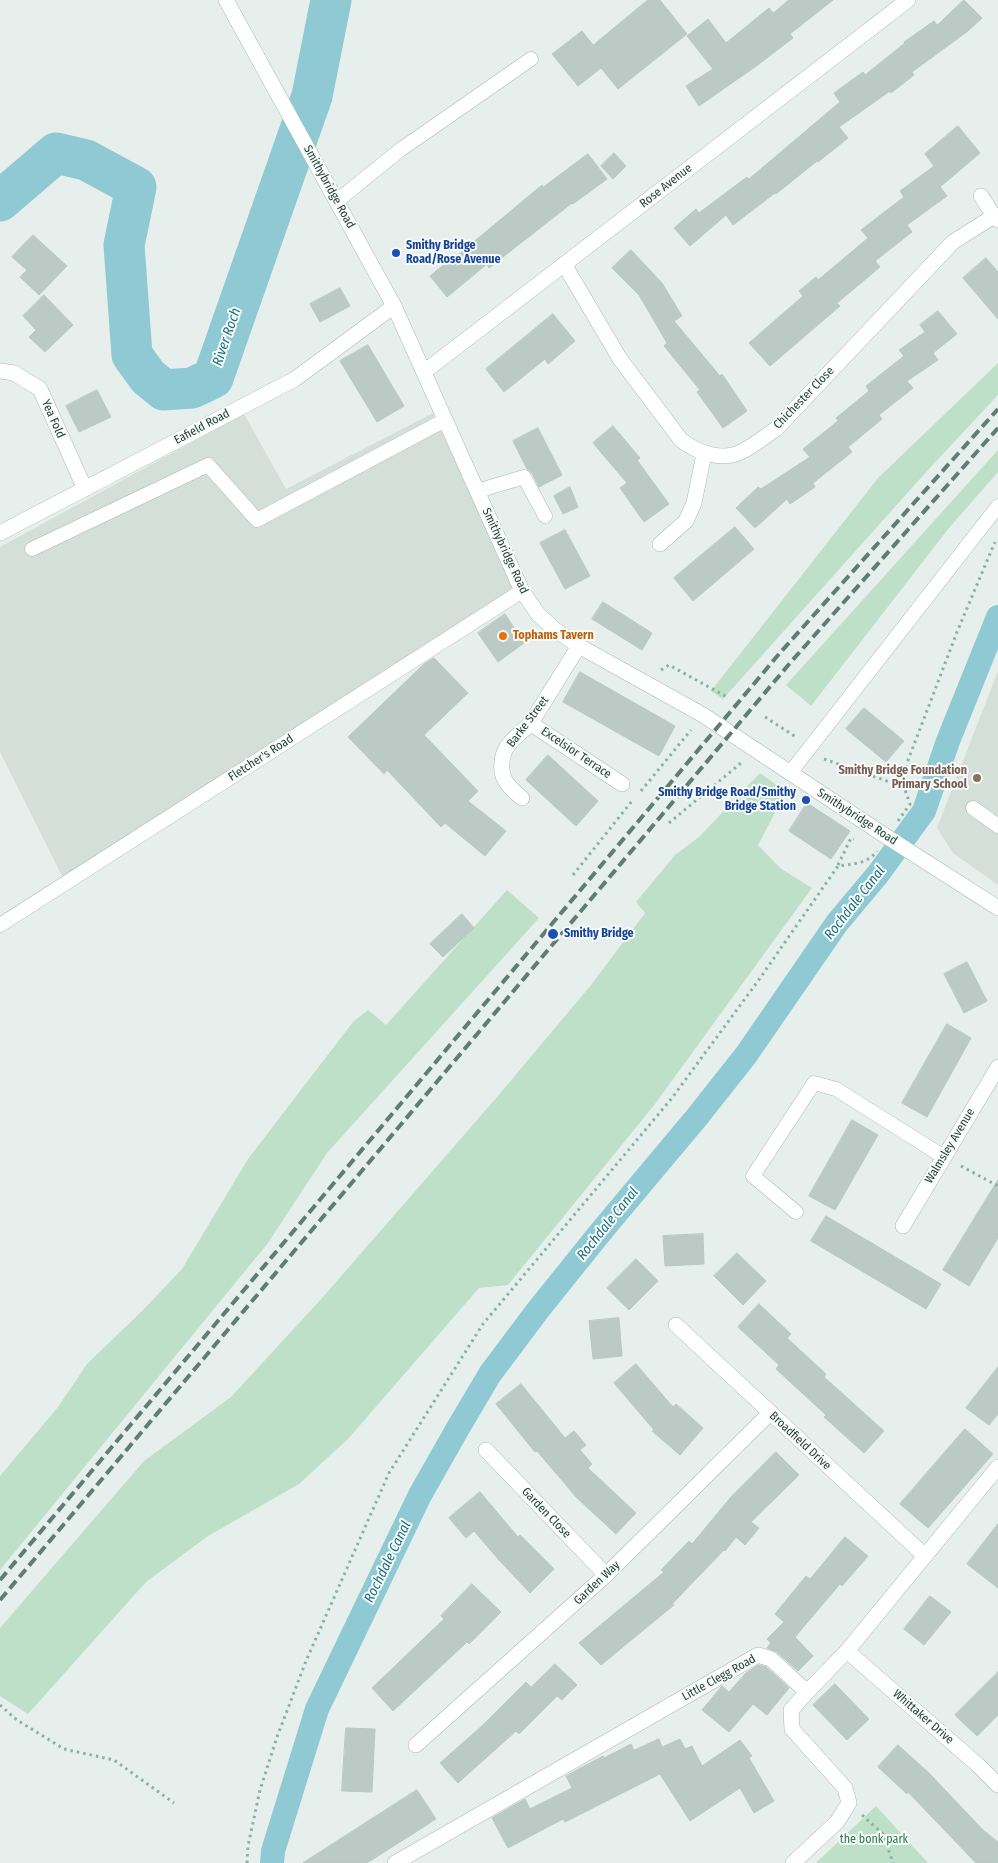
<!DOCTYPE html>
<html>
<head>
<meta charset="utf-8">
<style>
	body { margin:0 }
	canvas { display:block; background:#e6efeb }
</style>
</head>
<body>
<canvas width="998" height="1863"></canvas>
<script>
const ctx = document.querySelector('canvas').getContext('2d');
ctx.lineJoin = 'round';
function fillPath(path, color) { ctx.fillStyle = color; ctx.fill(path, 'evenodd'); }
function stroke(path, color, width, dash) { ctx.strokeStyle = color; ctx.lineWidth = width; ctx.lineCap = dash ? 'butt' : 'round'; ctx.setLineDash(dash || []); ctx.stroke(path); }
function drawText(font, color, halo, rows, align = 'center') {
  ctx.font = font + ' "Fira Sans Condensed",sans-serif'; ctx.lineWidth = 4; ctx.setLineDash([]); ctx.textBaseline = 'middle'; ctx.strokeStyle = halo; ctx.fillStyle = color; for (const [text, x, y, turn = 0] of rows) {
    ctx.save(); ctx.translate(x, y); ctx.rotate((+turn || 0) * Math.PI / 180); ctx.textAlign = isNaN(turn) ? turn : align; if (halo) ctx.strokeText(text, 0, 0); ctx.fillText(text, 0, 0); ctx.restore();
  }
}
fillPath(new Path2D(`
	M 433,413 L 515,589 L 63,878 L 0,752 L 0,547 L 244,414 L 286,489 Z
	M 998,671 L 998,885 L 953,853 L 937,828 Z`), '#d4dfda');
fillPath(new Path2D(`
	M 998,363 L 998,395 L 928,470 L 723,699 L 711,691 L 878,478 Z
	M 998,450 L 998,472 L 949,528 L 811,706 L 786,685 Z
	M 760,773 L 786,792 L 758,845 L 780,868 L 812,888 L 655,1104 L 508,1285 L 479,1288 L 348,1439 L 299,1484 L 208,1536 L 146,1582 L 28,1714 L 0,1696 L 0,1628 L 144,1461 L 231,1397 L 323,1297 L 497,1097 L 591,985 L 645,913 L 636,902 L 675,855 L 699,837 Z
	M 507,890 L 539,918 L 327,1153 L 268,1243 L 0,1570 L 0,1476 L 58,1407 L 87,1364 L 143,1310 L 182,1269 L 248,1159 L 353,1022 L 368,1010 L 386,1025 Z
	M 876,1806 L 928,1863 L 816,1863 Z`), '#bfe0c8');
stroke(new Path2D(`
	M 272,1863 L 273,1851 L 317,1709 L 420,1495 L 458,1428 L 490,1374 L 538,1310 L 599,1234 L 697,1117 L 746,1055 L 837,923 L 878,874 L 924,811 L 948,741 L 998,617`), '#8ec9d4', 24);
stroke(new Path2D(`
	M 0,201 L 56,153 L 86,160 L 136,187 L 124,245 L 132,355 L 148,377 L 164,390 L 192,388 L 213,378 L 312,96 L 331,0`), '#8ec9d4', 41);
const building = new Path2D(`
	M 648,0 L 660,0 L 687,34 L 618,89 L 601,68 L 578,86 L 552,54 L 582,31 L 593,45 Z
	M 789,0 L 833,0 L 790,34 L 793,38 L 755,67 L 699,106 L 686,86 L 713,69 L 687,36 L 708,19 L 726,43 L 769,8 L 773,13 Z
	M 964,0 L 982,18 L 968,31 L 912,72 L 914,75 L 891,93 L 890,91 L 839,127 L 848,138 L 818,162 L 817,161 L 776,194 L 775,193 L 733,225 L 726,215 L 690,246 L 674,228 L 696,209 L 699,213 L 747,177 L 749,179 L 840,102 L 834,93 L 863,72 L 865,75 L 905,43 L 904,42 L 934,21 L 937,25 Z
	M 958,126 L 980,153 L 940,187 L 947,196 L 907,225 L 912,232 L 875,261 L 880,267 L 837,303 L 840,306 L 770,366 L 749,343 L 803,296 L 799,291 L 816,277 L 818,280 L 868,238 L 861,230 L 904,197 L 900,191 L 934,166 L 925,154 Z
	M 614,153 L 626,166 L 613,179 L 601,166 Z
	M 588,154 L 607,179 L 573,204 L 572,203 L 489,268 L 487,264 L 447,297 L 430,276 L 457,254 L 458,255 L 542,185 L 543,187 Z
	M 33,235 L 67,266 L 39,295 L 20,277 L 27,270 L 12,257 Z
	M 631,250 L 662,283 L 682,316 L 674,321 L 720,376 L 722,374 L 747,411 L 723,428 L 697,392 L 700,390 L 664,346 L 667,343 L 639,295 L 612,268 Z
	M 986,258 L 998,272 L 998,319 L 963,278 Z
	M 340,288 L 350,306 L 320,322 L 310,304 Z
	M 44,295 L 73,325 L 45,352 L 29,337 L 36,330 L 23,316 Z
	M 938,311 L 957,334 L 933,353 L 938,360 L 907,381 L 913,388 L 879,415 L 882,419 L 848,447 L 852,452 L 813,483 L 815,487 L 790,504 L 787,499 L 755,528 L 736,508 L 758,487 L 761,489 L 810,457 L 803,449 L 838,421 L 836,418 L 869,391 L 866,386 L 904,356 L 899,350 L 925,332 L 920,325 Z
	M 553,314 L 575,341 L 548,364 L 545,359 L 504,392 L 486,369 Z
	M 368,345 L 404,406 L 377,422 L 340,361 Z
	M 97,390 L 111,417 L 79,432 L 66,406 Z
	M 613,426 L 640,458 L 637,460 L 669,504 L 644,522 L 620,488 L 627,483 L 593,443 Z
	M 538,428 L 562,475 L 539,487 L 532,473 L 527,469 L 513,441 Z
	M 570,487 L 578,507 L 563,514 L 554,496 Z
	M 735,527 L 754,549 L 693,601 L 674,578 Z
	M 565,530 L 590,576 L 565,589 L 540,543 Z
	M 603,602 L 652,633 L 642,650 L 592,619 Z
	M 505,614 L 524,643 L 498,662 L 478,633 Z
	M 434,658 L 468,693 L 424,735 L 478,791 L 468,801 L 506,831 L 485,856 L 445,823 L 441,827 L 387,770 L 384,774 L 348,737 L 424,664 Z
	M 580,672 L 675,726 L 659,756 L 563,702 Z
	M 864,708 L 904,741 L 886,762 L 846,729 Z
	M 548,755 L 598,801 L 576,826 L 526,780 Z
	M 807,803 L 850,831 L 831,859 L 789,831 Z
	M 462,914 L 474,928 L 443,957 L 430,944 Z
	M 967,962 L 987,1001 L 964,1013 L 944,974 Z
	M 947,1024 L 971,1038 L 927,1117 L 902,1103 Z
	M 852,1120 L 878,1135 L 835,1210 L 809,1196 Z
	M 998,1180 L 998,1238 L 969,1286 L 943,1270 Z
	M 826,1216 L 941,1284 L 926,1309 L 811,1241 Z
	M 703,1234 L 704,1264 L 665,1266 L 663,1236 Z
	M 737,1253 L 766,1281 L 743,1305 L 714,1276 Z
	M 636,1259 L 658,1281 L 629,1310 L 607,1288 Z
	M 759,1304 L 791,1334 L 787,1338 L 826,1374 L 824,1377 L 884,1431 L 864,1453 L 824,1417 L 826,1415 L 776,1369 L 779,1365 L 738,1327 Z
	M 619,1318 L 622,1356 L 593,1359 L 589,1321 Z
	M 636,1364 L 673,1407 L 676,1404 L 703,1428 L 680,1455 L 652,1431 L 654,1430 L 614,1383 Z
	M 998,1367 L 998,1414 L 989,1425 L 966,1408 Z
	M 521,1384 L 565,1438 L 574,1431 L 586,1445 L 580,1450 L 592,1464 L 588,1468 L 636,1513 L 616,1534 L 577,1498 L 537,1451 L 535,1452 L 496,1404 Z
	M 965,1429 L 993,1454 L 928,1528 L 900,1504 Z
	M 776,1452 L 799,1475 L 751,1522 L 759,1528 L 745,1545 L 736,1537 L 725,1551 L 724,1550 L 672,1604 L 674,1605 L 601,1665 L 579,1643 L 664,1572 L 661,1570 L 689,1541 L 692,1544 L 731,1497 Z
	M 480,1492 L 518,1537 L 520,1535 L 554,1569 L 530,1593 L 499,1560 L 474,1531 L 466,1538 L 449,1518 Z
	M 998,1524 L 998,1588 L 967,1564 Z
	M 845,1537 L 868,1556 L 842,1586 L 840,1584 L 795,1637 L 813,1656 L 798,1671 L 777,1652 L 767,1648 L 771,1643 L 767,1639 L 784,1622 L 775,1614 L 806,1576 L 810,1579 Z
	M 472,1584 L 501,1612 L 469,1644 L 467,1642 L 393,1711 L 372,1688 L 444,1619 L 441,1616 Z
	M 930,1596 L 951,1612 L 924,1645 L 904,1629 Z
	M 555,1664 L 577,1685 L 562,1700 L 557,1696 L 519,1734 L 516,1731 L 458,1783 L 440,1763 L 483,1725 L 526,1682 L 531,1687 Z
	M 759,1665 L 766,1667 L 789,1688 L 767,1715 L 753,1704 L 729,1732 L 702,1710 L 722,1686 L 729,1692 L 746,1673 Z
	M 998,1672 L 998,1715 L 977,1736 L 955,1715 Z
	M 835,1684 L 869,1719 L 847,1740 L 813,1705 Z
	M 346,1728 L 375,1729 L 372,1792 L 342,1791 Z
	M 659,1739 L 662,1747 L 680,1739 L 685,1749 L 692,1746 L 702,1766 L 740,1740 L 752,1756 L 749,1758 L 774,1801 L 754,1813 L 740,1788 L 690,1821 L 660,1774 L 565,1822 L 563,1819 L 508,1848 L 492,1818 L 525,1799 L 530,1809 L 572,1788 L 566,1776 L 603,1756 L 604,1758 L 631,1744 L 634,1750 Z
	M 898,1745 L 929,1773 L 983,1830 L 998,1842 L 998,1863 L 976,1863 L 908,1792 L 907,1794 L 878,1767 Z
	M 417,1790 L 436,1819 L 367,1863 L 303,1863 Z`);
fillPath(building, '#bbcac4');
stroke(building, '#b8c9c2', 1);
const lane = new Path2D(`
	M 337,201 L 400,150 L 531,59
	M 477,491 L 524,477 L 545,516
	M 32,549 L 208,465 L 257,520 L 445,420
	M 790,773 L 998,506
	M 973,808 L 998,826
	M 0,925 L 522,591
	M 796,1212 L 753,1176 L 814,1083 L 836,1089 L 944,1157`);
const street = new Path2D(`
	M 981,196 L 994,216
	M 564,264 L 620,359 L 681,440 C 698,453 723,462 743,451 C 755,445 765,436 776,429 L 953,242 L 994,216 L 998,220
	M 0,371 L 14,373 L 40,389 L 85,489
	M 424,372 L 908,0
	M 0,533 L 295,379 L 394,306
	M 660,544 L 686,521 L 694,503 L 704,454
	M 530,723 L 622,784
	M 522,798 C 507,786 498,777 503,756 C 507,740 523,733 532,721 C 548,696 563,671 579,646
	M 903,1226 L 998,1067
	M 676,1325 L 925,1556
	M 486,1450 L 606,1575
	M 847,1651 L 978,1765 L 998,1785
	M 416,1745 L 606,1575 L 770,1413
	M 395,1863 L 758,1655 L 771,1659 L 807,1692 L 847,1651 L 998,1467
	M 793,1863 L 837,1822 L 849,1803 L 845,1788 L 792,1729 L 791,1710 L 807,1692`);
const secondary = new Path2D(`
	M 226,0 L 394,306 L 522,591 L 538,614 L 554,629 L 579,646 L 703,715 L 884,835
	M 934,867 L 998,908`);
stroke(lane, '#a8b8b2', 15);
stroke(street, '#a8b8b2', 16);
stroke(secondary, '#a4bbb3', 16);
stroke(new Path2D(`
	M 661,670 L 669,665 L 729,698
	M 765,717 L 796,737
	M 824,759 L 904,787
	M 641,791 L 691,730
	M 898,821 L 910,804 L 904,787 L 907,763 L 957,632 L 995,542
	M 669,823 L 741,763
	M 838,865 L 851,838 L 854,839
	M 573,875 L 632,801
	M 961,1166 L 998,1186
	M 0,1705 L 17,1720 L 64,1749 L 114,1760 L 174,1803
	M 862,1815 L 883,1834 L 893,1863
	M 247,1863 L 248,1846 L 260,1790 L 277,1737 L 306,1661 L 389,1473 L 483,1324 L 672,1098 L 758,981 L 838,866 C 851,864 868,864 877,851`), '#86b3a5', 3, [2.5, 4]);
stroke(lane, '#fff', 14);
stroke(street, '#fff', 15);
stroke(secondary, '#fff', 15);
stroke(new Path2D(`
	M 0,1580 L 779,654 L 998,409
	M 0,1600 L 790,663 L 998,428`), '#5f7d75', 4, [10, 5]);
const secondaryBridge = new Path2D(`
	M 884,835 L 934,867`);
stroke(secondaryBridge, '#a4bbb3', 16, []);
stroke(secondaryBridge, '#fff', 15);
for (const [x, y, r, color] of [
	[396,253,5,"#1a4fb4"],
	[503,636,5,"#e8710a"],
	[977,778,5,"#8d6e63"],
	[806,800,5,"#1a4fb4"],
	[553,934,6,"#1a4fb4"]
]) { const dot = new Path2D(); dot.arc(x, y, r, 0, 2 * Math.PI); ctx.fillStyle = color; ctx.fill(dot); stroke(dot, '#f7fbf9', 2); }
drawText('12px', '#24423a', '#f7fbf9', [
	["Rose Avenue",666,186,-38],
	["Smithybridge Road",329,187,61],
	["Chichester Close",804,398,-46],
	["Yea Fold",53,419,66],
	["Eafield Road",202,427,-28],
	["Smithybridge Road",505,551,65],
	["Barke Street",528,722,-53],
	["Excelsior Terrace",576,753,34],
	["Fletcher's Road",261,758,-33],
	["Smithybridge Road",857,817,33],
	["Walmsley Avenue",950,1146,-59],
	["Broadfield Drive",800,1441,43],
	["Garden Close",546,1513,46],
	["Garden Way",597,1583,-43],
	["Little Clegg Road",719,1678,-29],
	["Whittaker Drive",923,1717,41]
]);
drawText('bold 12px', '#164399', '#f7fbf9', [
	["Smithy Bridge",406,246],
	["Road/Rose Avenue",406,260],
	["Smithy Bridge Road/Smithy",796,793,"right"],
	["Bridge Station",796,807,"right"],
	["Smithy Bridge",564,934]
], 'left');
drawText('bold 12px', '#c56008', '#f7fbf9', [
	["Tophams Tavern",513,636]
], 'left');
drawText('bold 12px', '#785e54', '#f7fbf9', [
	["Smithy Bridge Foundation",967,771],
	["Primary School",967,785]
], 'right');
drawText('12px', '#2d7a4b', '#f7fbf9', [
	["the bonk park",874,1840]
]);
drawText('italic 14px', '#1c6f80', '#f7fbf9', [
	["River Roch",227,337,-71],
	["Rochdale Canal",855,903,-52],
	["Rochdale Canal",608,1224,-51],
	["Rochdale Canal",388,1562,-64]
]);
</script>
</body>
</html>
